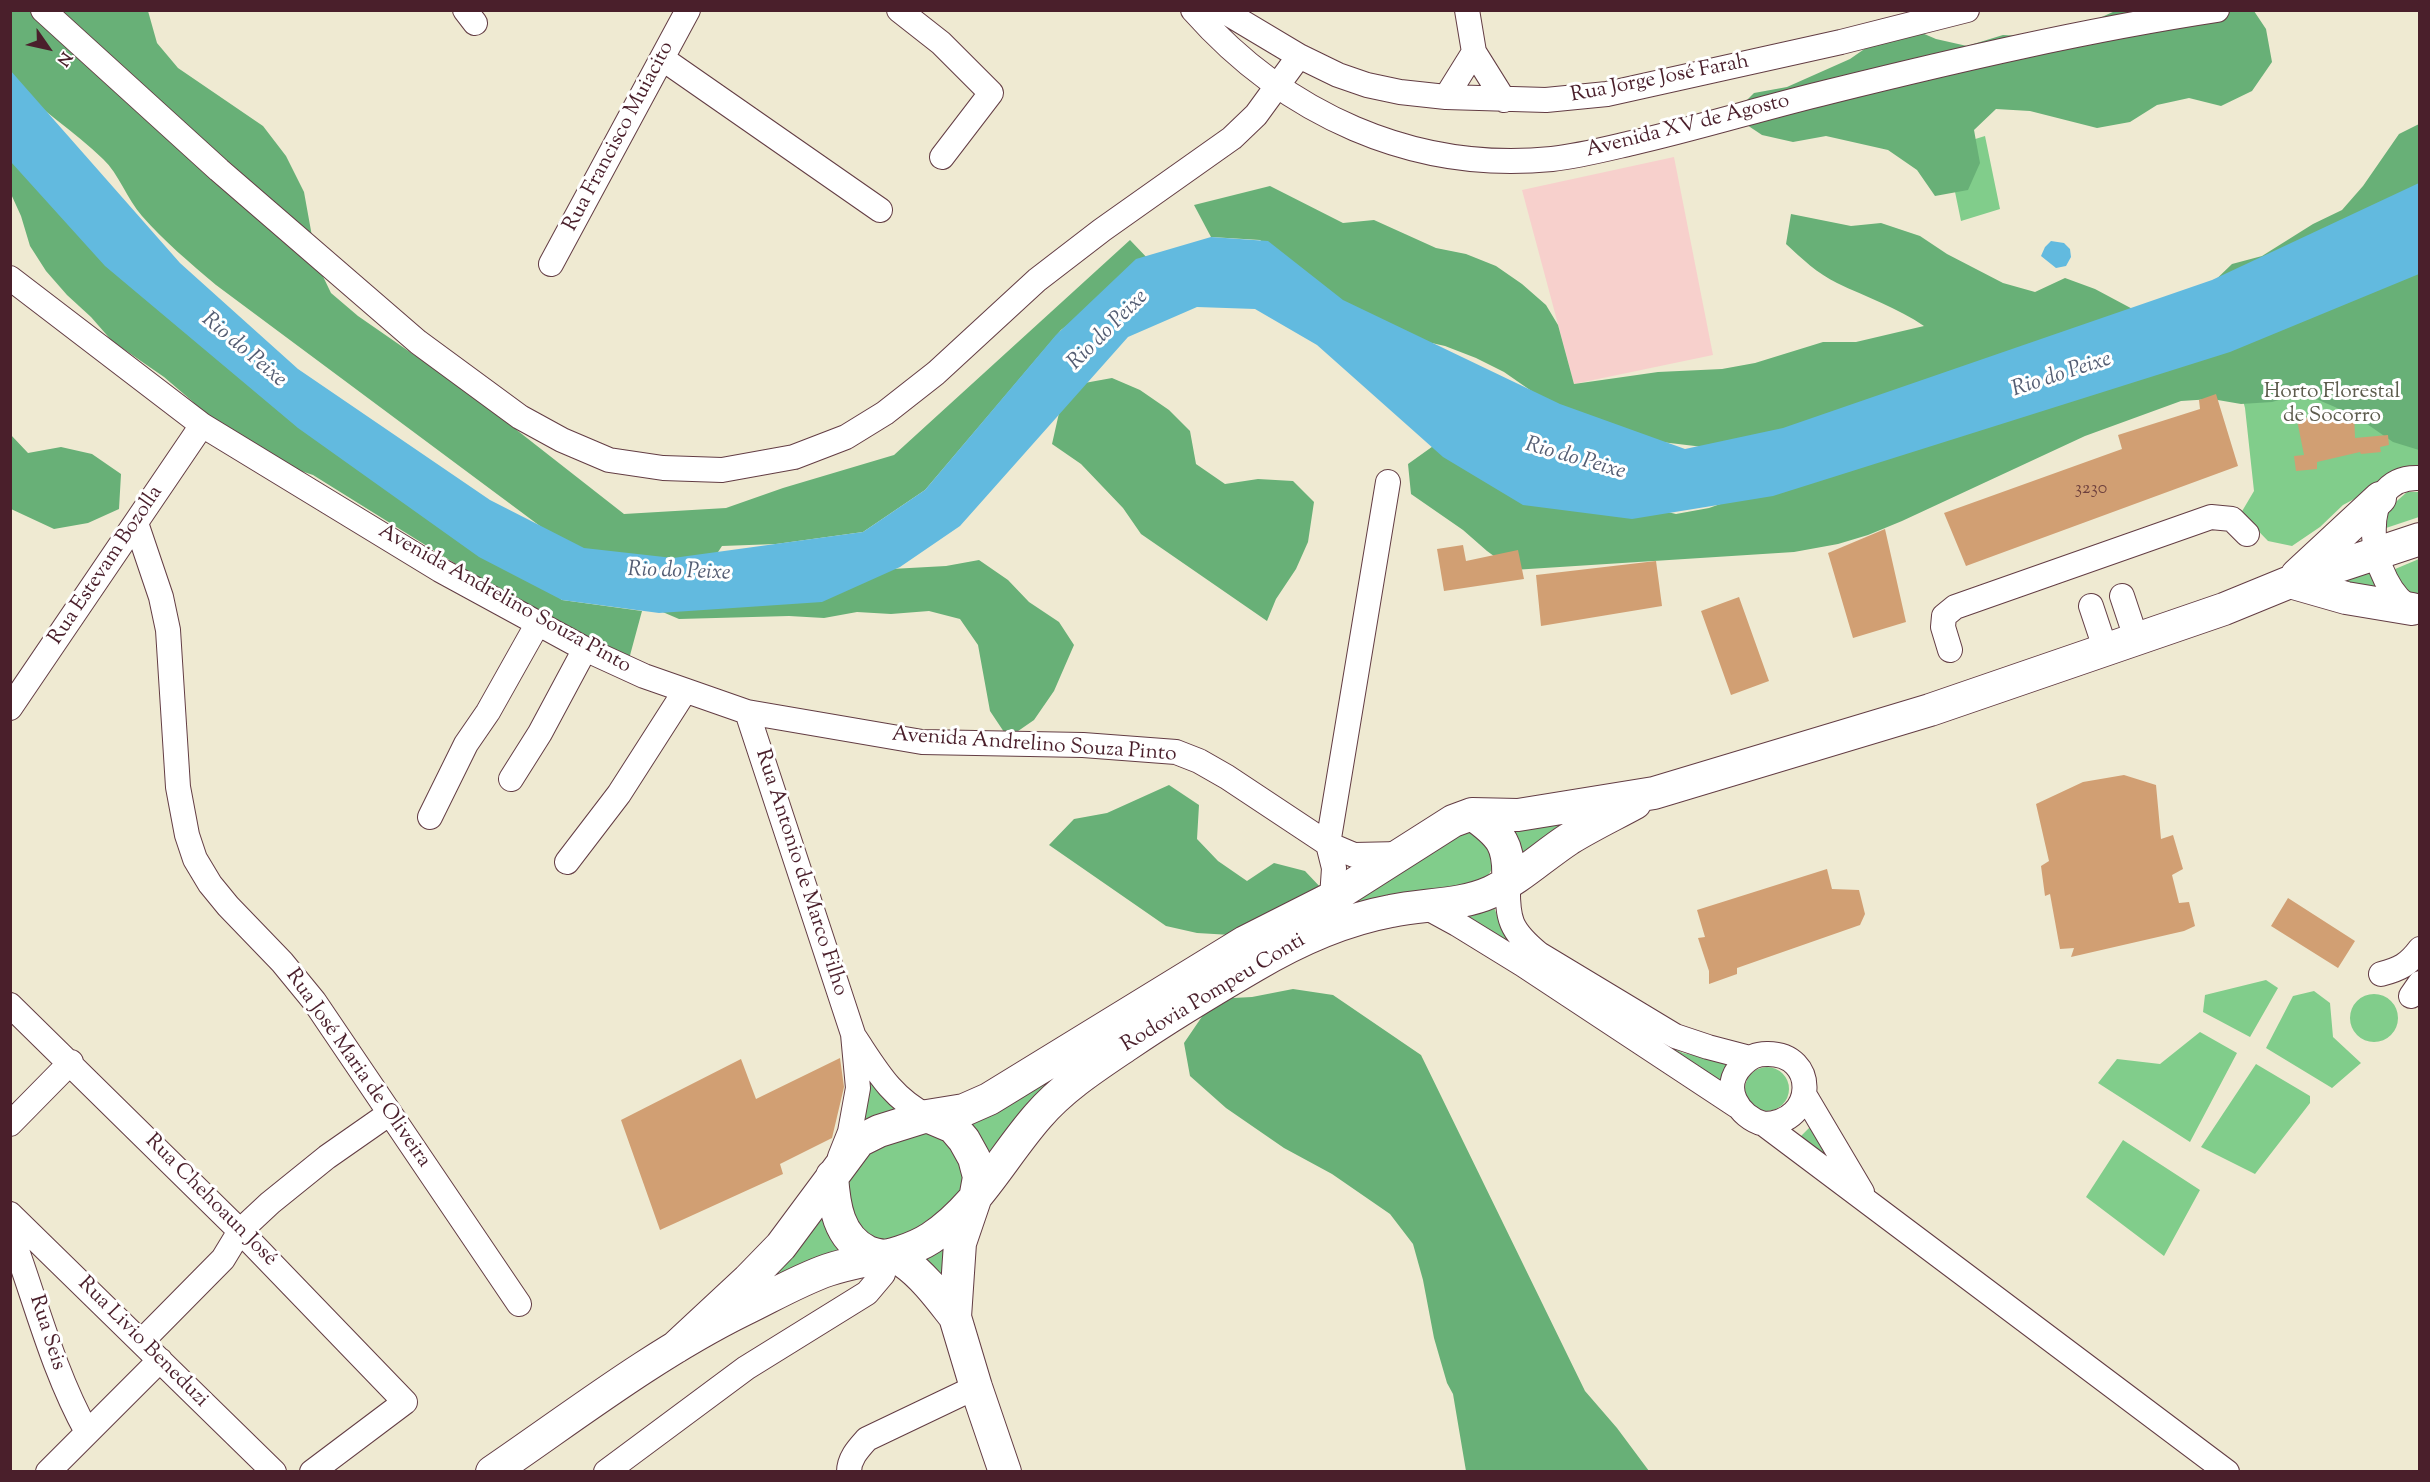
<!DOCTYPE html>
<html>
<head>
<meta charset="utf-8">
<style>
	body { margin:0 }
	#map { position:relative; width:2430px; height:1482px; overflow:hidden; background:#efead2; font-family:"Sorts Mill Goudy",serif }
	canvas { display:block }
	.frame { position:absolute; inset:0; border:12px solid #4a1f2b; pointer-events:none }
	.north { position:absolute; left:18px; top:18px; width:60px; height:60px; -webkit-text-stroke:4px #fff; paint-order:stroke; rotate:124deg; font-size:16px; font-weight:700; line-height:24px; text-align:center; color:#4a1f2b }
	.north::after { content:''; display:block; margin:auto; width:21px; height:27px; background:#4a1f2b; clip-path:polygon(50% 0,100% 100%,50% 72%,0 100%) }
</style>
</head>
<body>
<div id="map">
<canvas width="2430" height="1482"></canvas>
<div class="frame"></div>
<div class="north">N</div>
</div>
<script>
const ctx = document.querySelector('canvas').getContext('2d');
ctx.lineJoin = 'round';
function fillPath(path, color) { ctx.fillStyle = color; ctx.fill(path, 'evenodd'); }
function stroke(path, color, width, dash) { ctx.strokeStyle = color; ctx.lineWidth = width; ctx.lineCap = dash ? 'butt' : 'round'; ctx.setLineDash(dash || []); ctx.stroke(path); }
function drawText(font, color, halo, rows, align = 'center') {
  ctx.font = font + ' "Sorts Mill Goudy",serif'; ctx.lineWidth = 6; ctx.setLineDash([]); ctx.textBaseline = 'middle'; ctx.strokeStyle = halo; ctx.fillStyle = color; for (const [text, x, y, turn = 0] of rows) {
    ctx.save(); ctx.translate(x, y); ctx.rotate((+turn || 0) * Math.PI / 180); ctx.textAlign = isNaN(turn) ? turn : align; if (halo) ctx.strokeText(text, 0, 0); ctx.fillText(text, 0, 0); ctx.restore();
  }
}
fillPath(new Path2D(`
	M 1674,157 L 1713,355 L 1574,384 L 1522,190 Z`), '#f7d0cc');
fillPath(new Path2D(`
	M 1985,136 L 2000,209 L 1961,221 L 1946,148 Z
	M 2419,274 L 2419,473 L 2380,485 L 2343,505 L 2320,527 L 2292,546 L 2268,541 L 2241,513 L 2254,491 L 2245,408 L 2230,352 Z
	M 2407,492 L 2419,492 L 2419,517 L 2386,528 L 2389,508 Z
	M 2419,559 L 2419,602 L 2388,572 Z
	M 2372,571 L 2376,588 L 2338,582 Z
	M 1582,819 L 1521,858 L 1507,821 Z
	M 1465,830 C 1489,836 1489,844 1494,866 L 1487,877 L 1475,883 L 1330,913 L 1386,883 Z
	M 1493,905 L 1505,935 L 1514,947 L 1463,916 Z
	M 2266,980 L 2278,988 L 2250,1037 L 2203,1012 L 2205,995 Z
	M 2314,991 L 2330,1003 L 2333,1037 L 2361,1063 L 2332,1088 L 2266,1048 L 2293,996 Z
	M2350 1018a24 24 0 1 1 48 0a24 24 0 1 1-48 0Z
	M 2200,1032 L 2237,1053 L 2190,1142 L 2098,1083 L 2117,1059 L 2160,1064 Z
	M 1653,1038 L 1683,1053 L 1737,1064 L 1727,1088 Z
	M 1078,1060 L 987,1167 L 964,1122 Z
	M 2256,1064 L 2310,1096 L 2310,1103 L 2255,1174 L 2201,1147 Z
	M1745 1089a22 22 0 1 1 44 0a22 22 0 1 1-44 0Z
	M 863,1071 L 901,1108 L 855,1128 Z
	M 1813,1124 L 1833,1161 L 1800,1137 Z
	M 935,1132 L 947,1139 L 966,1171 L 960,1191 L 951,1203 L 911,1232 L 892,1239 L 879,1241 L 870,1237 L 850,1215 L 843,1181 L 850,1166 L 893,1135 Z
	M 2123,1140 L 2200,1190 L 2164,1256 L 2086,1197 Z
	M 824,1206 L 851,1250 L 771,1285 L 772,1266 Z
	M 954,1241 L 948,1297 L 924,1257 Z`), '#81cd8b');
fillPath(new Path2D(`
	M 11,11 L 148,11 L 157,43 L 178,68 L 263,126 L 286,156 L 304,192 L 317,264 L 331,293 L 358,316 L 472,395 L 624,514 L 726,508 L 783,488 L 894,455 L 1130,240 L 1151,262 L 1061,330 L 925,490 L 863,532 L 776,544 L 722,546 L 710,564 L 587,561 L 216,285 C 190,263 164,241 142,216 C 127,199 119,174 103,159 C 74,131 40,109 11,82 Z
	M 2115,11 L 2254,11 L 2266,29 L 2272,62 L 2252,91 L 2221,106 L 2189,98 L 2157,105 L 2130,122 L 2097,128 L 2030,111 L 1996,109 L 1974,130 L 1980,163 L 1968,190 L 1935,196 L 1917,170 L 1888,150 L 1826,136 L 1793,142 L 1762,135 L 1732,115 L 1754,93 L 1787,87 L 1850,59 L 1876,41 L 1908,27 L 1936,39 L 1967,46 L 2003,35 L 2038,37 L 2071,31 Z
	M 2419,124 L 2419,450 L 2393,442 L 2367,424 L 2335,407 L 2302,393 L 2272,402 L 2241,404 L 2212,399 L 2181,401 L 2085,436 L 1902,521 L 1868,535 L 1838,544 L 1794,552 L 1513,570 L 1487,551 L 1463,530 L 1411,494 L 1408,464 L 1436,444 L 1561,487 L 1676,514 L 1709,508 L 1746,495 L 1720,449 L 1653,441 L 1556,408 L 1504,372 L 1476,358 L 1445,346 L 1383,332 L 1260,240 L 1211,237 L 1194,205 L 1270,186 L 1343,223 L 1374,220 L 1436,248 L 1466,254 L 1496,266 L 1522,284 L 1546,305 L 1558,325 L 1574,384 L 1658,372 L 1722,369 L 1755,363 L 1823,342 L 1856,342 L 1924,326 C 1898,308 1866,297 1837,283 C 1818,274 1801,258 1786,244 L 1791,214 L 1851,226 L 1881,223 L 1920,236 L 1947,254 L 2003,283 L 2035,292 L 2065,278 L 2095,289 L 2155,321 L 2206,289 L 2232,264 L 2262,256 L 2313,224 L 2342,210 L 2363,186 L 2399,134 Z
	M 11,148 L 562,600 L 642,611 L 629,659 L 589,647 L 313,475 L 286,466 L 213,425 L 192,401 L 164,377 L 112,341 L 91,317 L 67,295 L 46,271 L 30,246 L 21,216 L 11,194 Z
	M 1112,378 L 1140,390 L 1169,410 L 1190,431 L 1196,464 L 1225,484 L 1258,479 L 1293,481 L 1314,502 L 1308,542 L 1296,569 L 1276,599 L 1267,621 L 1141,534 L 1123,508 L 1081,464 L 1052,444 L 1059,413 L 1079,384 Z
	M 11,435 L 28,453 L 61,447 L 92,454 L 121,474 L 119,509 L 88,523 L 54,529 L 11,509 Z
	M 979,560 L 1008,580 L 1029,602 L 1059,622 L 1074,645 L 1054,691 L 1034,720 L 1008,738 L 990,711 L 978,645 L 960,619 L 929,611 L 891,614 L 857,612 L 824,618 L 789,616 L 679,619 L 651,607 L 782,575 L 946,566 Z
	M 1169,785 L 1199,805 L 1197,839 L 1218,861 L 1247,881 L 1274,863 L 1305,871 L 1323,890 L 1231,935 L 1197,933 L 1166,926 L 1049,845 L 1074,819 L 1107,813 Z
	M 1293,989 L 1333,995 L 1421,1055 L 1585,1391 L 1617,1428 L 1649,1471 L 1466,1471 L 1453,1394 L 1447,1383 L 1434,1338 L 1423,1280 L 1413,1244 L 1390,1214 L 1332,1174 L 1284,1148 L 1226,1108 L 1190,1076 L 1184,1043 L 1214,999 L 1252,997 Z`), '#68b077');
fillPath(new Path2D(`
	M 10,70 L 180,263 L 298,369 L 490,500 L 584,548 L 673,558 L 863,532 L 925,490 L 1056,335 L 1136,259 L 1211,237 L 1268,241 L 1343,300 L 1560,404 L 1685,449 L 1783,428 L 2212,280 L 2419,183 L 2419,274 L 2230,352 L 1773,496 L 1632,519 L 1523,505 L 1443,457 L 1317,345 L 1255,309 L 1197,307 L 1128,337 L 960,526 L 900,567 L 822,602 L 659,613 L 562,600 L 479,557 L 298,428 L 105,266 L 11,162 Z
	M 2051,241 L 2064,243 L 2070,249 L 2071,257 L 2066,266 L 2056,268 L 2041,256 L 2045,247 Z`), '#62badf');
fillPath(new Path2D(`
	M 2216,394 L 2238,466 L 1966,566 L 1944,513 L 2122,449 L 2118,435 L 2200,409 L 2199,400 Z
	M 2335,411 L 2354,411 L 2355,438 L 2388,435 L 2389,445 L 2380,447 L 2381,452 L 2361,454 L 2360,452 L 2317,462 L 2317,469 L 2296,471 L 2294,456 L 2304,455 L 2297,420 Z
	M 1885,529 L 1906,622 L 1853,638 L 1828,553 Z
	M 1463,545 L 1466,561 L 1518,550 L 1524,579 L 1444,591 L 1437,549 Z
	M 1656,561 L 1662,606 L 1541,626 L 1536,575 Z
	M 1739,597 L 1769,681 L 1731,695 L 1701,611 Z
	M 2124,775 L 2156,785 L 2161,839 L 2173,835 L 2183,869 L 2172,875 L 2179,903 L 2189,902 L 2195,926 L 2184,931 L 2071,957 L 2074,948 L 2060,949 L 2050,894 L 2045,896 L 2041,866 L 2049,861 L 2036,804 L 2083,782 Z
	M 1827,869 L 1832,889 L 1859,890 L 1865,914 L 1860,925 L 1737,968 L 1737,974 L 1709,984 L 1709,971 L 1698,938 L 1705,937 L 1697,910 Z
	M 2288,898 L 2355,941 L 2338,968 L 2271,926 Z
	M 840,1058 L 844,1087 L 832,1138 L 780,1164 L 783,1174 L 660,1230 L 621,1120 L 741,1059 L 756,1099 Z`), '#d19f73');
const minor = new Path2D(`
	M 43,10 L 219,170 L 418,342 L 520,417 L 562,440 L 609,460 L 663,468 L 722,470 L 794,457 L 846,437 L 885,413 L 936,373 L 1037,280 L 1102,230 L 1232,138 L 1256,115 L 1299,56
	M 465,10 L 475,23
	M 899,10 L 941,43 L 991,93 L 942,157
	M 1193,10 C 1285,114 1413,173 1552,159 C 1579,156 1606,149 1632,143 C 1698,128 1762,108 1828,92 C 1957,60 2086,30 2217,10
	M 1222,10 L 1299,56 L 1338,75 L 1367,85 L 1400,92 L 1446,97 L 1546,100 L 1607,94 L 1841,42 L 1967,10
	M 1467,10 L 1474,52 L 1504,100
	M 663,59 L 880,210
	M 1446,97 L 1474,52
	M 551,264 L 688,10
	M 10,278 L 202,425 L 440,570 L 585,649 L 644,676 L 747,712 L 922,742 L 1083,745 L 1176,752 L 1199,761 L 1227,777 L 1328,844 L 1354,855 L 1400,854
	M 136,523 L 161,597 L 168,630 L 178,787 L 187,835 L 195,859 L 210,884 L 228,906 L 282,962 L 314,1001 L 519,1304
	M 2122,596 L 2136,638
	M 2091,606 L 2105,648
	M 2414,610 C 2368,588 2351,474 2420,478
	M 1950,650 L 1943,627 L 1944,616 L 1955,607 L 2211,517 L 2232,519 L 2247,534
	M 10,708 L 202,425
	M 747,712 L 853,1034 L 858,1088 L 850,1132 L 840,1157
	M 511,779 L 540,733 L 585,649
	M 430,817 L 466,744 L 488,712 L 538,623
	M 567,862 L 619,794 L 685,691
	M 1508,882 C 1507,920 1510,930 1539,954 L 1675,1036 L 1708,1047 L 1750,1058
	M 1332,898 L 1334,868 L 1328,844 L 1388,482
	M 1424,906 L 1457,924 L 1522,964 L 1737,1106
	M 2381,974 C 2400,969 2408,965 2420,949
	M 2411,996 L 2420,983
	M 10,1005 L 240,1231 L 405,1402 L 312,1472
	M 855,1038 C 877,1071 891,1097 927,1116
	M 1804,1094 L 1862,1192
	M 10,1124 L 71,1062
	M 1764,1124 C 1817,1123 1818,1053 1767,1054 C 1756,1054 1750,1057 1742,1065 C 1720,1087 1738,1117 1764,1124 L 2227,1472
	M 10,1214 L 274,1472
	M 10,1231 C 35,1298 52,1369 87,1432
	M 142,1341 L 223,1259 L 240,1231 L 270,1203 L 327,1157 L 390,1113
	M 48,1472 L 160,1360
	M 606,1472 L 746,1368 L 867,1293 L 883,1274 L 887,1256
	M 849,1472 C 849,1458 859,1448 867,1439 L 976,1387`);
const major = new Path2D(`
	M 2297,575 L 2380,498
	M 2290,582 L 2346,598 L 2412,609
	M 1472,814 C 1502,835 1510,845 1508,882
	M 927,1116 L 953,1127 L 964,1140 L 974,1158 L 979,1177 L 975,1199 L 960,1243 L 955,1317 L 976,1387 L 1005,1472
	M 832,1176 C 834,1205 838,1238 868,1252 C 879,1257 893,1255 904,1262 C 924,1276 940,1298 955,1317
	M 676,1347 L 748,1280 L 781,1246 L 859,1141 L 879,1131 L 927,1116 L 964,1110 L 989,1099 L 1245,942 L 1332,898 L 1453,821 L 1472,814 L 1518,815 L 1654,793 L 1930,710 L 2224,609 L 2290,582 L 2420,539
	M 492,1472 C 574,1416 654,1354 743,1310 C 770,1297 799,1280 828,1270 C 863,1258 900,1258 931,1238 C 978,1207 1002,1157 1038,1116 C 1063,1087 1096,1066 1127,1045 C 1168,1017 1211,991 1254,966 C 1296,941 1343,920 1391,911 C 1424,904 1460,906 1491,892 C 1519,879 1543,856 1569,839 C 1590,826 1613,815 1635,803`);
stroke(minor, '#633d44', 26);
stroke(major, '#633d44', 34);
stroke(minor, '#fff', 24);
stroke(major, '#fff', 32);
drawText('18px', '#6c3f3d', null, [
	["3230",2091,490]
]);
drawText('21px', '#4a1f2b', '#fff', [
	["Rua Jorge José Farah",1660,80,-11],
	["Avenida XV de Agosto",1688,127,-14],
	["Rua Francisco Muiacito",620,137,-62],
	["Rua Estevam Bozolla",107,566,-56],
	["Avenida Andrelino Souza Pinto",504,600,29],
	["Avenida Andrelino Souza Pinto",1034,746,4],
	["Rua Antonio de Marco Filho",800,873,72],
	["Rodovia Pompeu Conti",1214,994,-31],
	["Rua José Maria de Oliveira",357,1069,55],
	["Rua Chehoaun José",210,1201,45],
	["Rua Seis",46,1333,72],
	["Rua Livio Beneduzi",142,1343,45]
]);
drawText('21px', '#5d5c4d', '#fff', [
	["Horto Florestal",2332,393],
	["de Socorro",2332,417]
]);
drawText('italic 22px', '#545d73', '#fff', [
	["Rio do Peixe",1109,331,-45],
	["Rio do Peixe",243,351,40],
	["Rio do Peixe",2062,376,-18],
	["Rio do Peixe",1575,460,16],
	["Rio do Peixe",679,573,2]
]);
</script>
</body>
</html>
